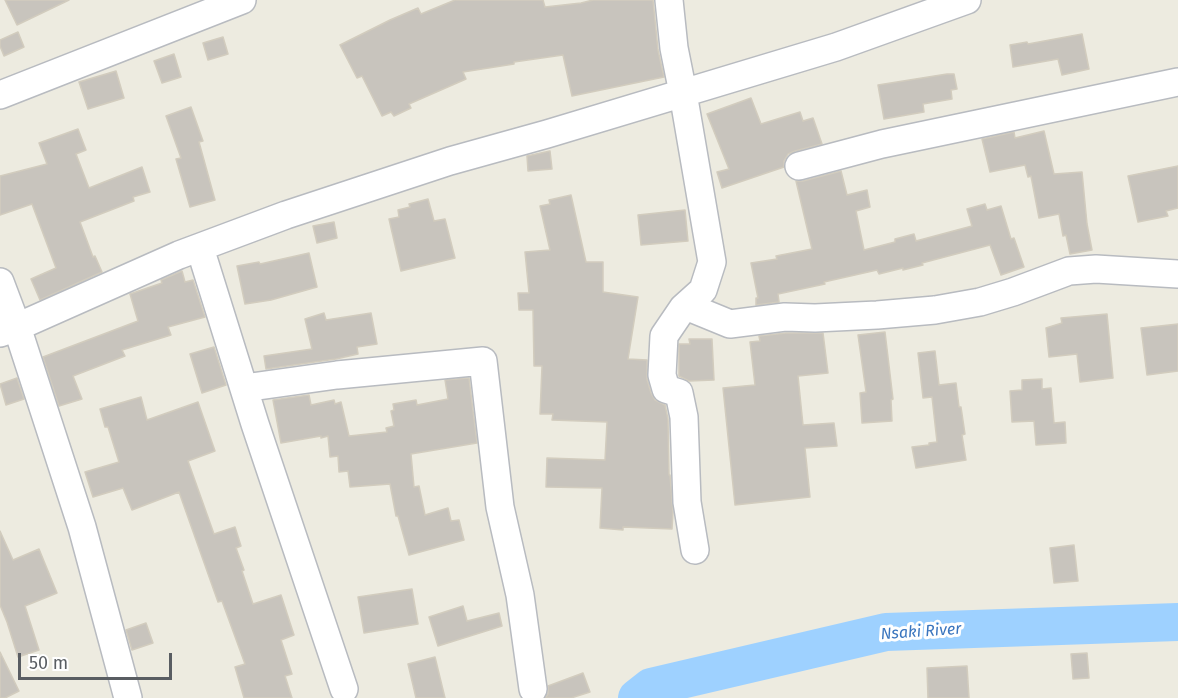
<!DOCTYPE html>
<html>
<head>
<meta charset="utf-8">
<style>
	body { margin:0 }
	#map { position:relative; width:1178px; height:698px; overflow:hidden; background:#edebe0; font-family:"Fira Sans",sans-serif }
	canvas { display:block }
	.scale { position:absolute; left:18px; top:653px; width:154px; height:27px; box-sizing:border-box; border:3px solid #595d62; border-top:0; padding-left:8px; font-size:18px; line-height:21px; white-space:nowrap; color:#595d62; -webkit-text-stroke:4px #fff; paint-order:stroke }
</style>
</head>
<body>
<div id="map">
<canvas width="1178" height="698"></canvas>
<div class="scale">50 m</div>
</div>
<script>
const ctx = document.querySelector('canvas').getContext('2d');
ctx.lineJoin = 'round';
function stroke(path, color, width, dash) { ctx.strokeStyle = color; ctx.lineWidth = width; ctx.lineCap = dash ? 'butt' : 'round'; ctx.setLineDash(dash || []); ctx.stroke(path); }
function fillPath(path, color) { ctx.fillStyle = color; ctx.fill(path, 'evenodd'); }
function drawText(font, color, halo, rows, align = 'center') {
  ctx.font = font + ' "Fira Sans",sans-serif'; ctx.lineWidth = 6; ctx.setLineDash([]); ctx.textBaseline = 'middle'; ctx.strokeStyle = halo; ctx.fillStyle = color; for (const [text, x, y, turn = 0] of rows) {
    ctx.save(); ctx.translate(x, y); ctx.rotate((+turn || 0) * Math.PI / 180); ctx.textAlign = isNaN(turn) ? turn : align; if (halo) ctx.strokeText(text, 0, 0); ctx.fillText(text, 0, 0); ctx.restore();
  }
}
stroke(new Path2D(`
	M 637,698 L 651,687 L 886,632 L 1178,622`), '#9ed1ff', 38);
const building = new Path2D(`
	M 5,0 L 69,0 L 17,25 Z
	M 455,0 L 543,0 L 545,7 L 581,3 L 593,0 L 653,0 L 658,50 L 664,77 L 572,96 L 563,55 L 514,62 L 514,64 L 463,72 L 466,79 L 409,104 L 411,108 L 394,116 L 391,112 L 382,116 L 362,76 L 357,78 L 340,45 L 390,20 L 418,8 L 421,14 Z
	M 18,32 L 24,47 L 4,56 L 0,46 L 0,40 Z
	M 1082,34 L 1089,69 L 1062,75 L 1058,59 L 1013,67 L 1010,45 L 1027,42 L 1028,44 Z
	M 223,37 L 228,54 L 208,60 L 203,43 Z
	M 174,54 L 181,77 L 162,83 L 154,61 Z
	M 116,71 L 124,98 L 88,109 L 79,82 Z
	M 947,74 L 954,74 L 957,89 L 951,90 L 952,99 L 923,104 L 924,112 L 884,119 L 878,85 Z
	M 751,98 L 761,124 L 800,112 L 803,121 L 813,118 L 822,144 L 795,151 L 788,154 L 784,161 L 784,167 L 722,188 L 717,172 L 729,169 L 707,114 Z
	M 191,107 L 203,141 L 199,142 L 215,200 L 190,207 L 176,159 L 181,158 L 166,116 Z
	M 78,129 L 86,150 L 76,154 L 89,188 L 142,167 L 150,192 L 133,197 L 134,201 L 80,222 L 93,257 L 95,256 L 102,272 L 40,300 L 31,279 L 56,268 L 32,204 L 0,215 L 0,176 L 47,164 L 39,143 Z
	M 1044,131 L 1054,174 L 1082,172 L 1087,224 L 1092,250 L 1070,254 L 1066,235 L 1063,236 L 1059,214 L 1039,218 L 1031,176 L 1028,177 L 1025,165 L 990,172 L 982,139 L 1014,132 L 1015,138 Z
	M 550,151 L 552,169 L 528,171 L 527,156 Z
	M 1178,166 L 1178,208 L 1166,211 L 1168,216 L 1138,222 L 1128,176 Z
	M 841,171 L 847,195 L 867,190 L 870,207 L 856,211 L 864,250 L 895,242 L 895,239 L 914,234 L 916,241 L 972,226 L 967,209 L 985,204 L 987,210 L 1001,206 L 1011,239 L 1014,238 L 1024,267 L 1001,275 L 990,245 L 922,263 L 923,265 L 903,270 L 903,268 L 879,274 L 877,270 L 824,282 L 825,284 L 778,294 L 779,302 L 756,305 L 756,298 L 758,298 L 751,263 L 777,259 L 776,256 L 812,249 L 796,181 L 803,181 Z
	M 571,195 L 586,262 L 603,262 L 603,292 L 638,297 L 628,359 L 647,360 L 647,379 L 651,393 L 655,400 L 665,405 L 668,419 L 669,475 L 670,475 L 673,512 L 672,529 L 623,527 L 623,530 L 600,528 L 602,488 L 546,487 L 547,458 L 605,460 L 607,422 L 552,420 L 553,414 L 540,414 L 542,366 L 534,366 L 533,310 L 519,310 L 518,293 L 529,293 L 525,252 L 550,250 L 540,206 L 550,204 L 549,200 Z
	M 428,199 L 434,221 L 445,219 L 455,258 L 401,271 L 389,219 L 399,217 L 398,210 L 410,207 L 409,204 Z
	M 685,210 L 688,241 L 641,245 L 638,215 Z
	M 334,222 L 337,238 L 317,243 L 313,226 Z
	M 309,253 L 317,287 L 271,300 L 245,304 L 237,266 L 259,262 L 260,264 Z
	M 182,271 L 185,282 L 193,280 L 205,317 L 168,327 L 171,335 L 122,350 L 125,356 L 73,376 L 82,399 L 59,406 L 43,357 L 138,321 L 130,294 L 162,283 L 161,280 Z
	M 324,313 L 326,320 L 371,313 L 377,344 L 357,347 L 358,354 L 336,359 L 266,369 L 264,356 L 312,349 L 305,319 Z
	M 1107,314 L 1113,378 L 1080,382 L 1077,354 L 1049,357 L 1046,328 L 1062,323 L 1061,318 Z
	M 1178,324 L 1178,371 L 1147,375 L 1141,328 Z
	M 885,332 L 893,399 L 891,400 L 892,421 L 862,423 L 860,393 L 866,392 L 858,335 Z
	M 786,333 L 823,333 L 828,373 L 798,376 L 803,425 L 834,423 L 837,446 L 805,448 L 810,497 L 735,505 L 723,388 L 755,385 L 750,342 L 760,341 L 759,336 Z
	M 689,339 L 712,339 L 714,380 L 689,381 L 679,376 L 679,344 L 690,344 Z
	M 214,347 L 226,385 L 202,393 L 190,354 Z
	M 935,351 L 939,385 L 956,383 L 959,407 L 961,407 L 965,434 L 962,435 L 966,460 L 916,468 L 912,447 L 929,445 L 929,443 L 937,442 L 932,397 L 923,398 L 918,353 Z
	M 17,378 L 24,399 L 6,405 L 0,384 Z
	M 469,378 L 477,443 L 411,454 L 414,487 L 419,486 L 425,515 L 448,508 L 451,521 L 459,520 L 464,540 L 409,555 L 398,516 L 396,516 L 390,484 L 350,487 L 348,471 L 339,472 L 338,456 L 330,457 L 328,436 L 321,438 L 321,436 L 281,443 L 273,400 L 309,395 L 311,405 L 334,400 L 335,404 L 341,402 L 349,436 L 387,432 L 386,428 L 394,426 L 391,411 L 394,410 L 393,404 L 416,400 L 417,405 L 448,399 L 445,380 Z
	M 1042,379 L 1042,389 L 1051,388 L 1054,423 L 1065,422 L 1066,443 L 1036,445 L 1034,421 L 1012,422 L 1010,391 L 1022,390 L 1022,380 Z
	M 141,397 L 147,420 L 198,402 L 215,451 L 188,461 L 214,534 L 235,527 L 241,546 L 236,548 L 244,570 L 242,571 L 253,604 L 281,595 L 294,635 L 281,640 L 292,674 L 285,676 L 292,698 L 244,698 L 235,667 L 245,664 L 222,601 L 218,602 L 179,492 L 132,510 L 123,488 L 93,497 L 85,472 L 119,462 L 108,427 L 105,427 L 100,409 Z
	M 0,531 L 13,560 L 39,549 L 57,593 L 25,606 L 39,650 L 18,657 L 7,622 L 0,605 Z
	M 1074,545 L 1078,581 L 1054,583 L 1050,548 Z
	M 412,589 L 418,624 L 364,633 L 358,597 Z
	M 463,606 L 467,621 L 499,613 L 502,626 L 438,646 L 429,617 Z
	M 146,623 L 153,643 L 132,650 L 126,630 Z
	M 0,652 L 19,691 L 5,698 L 0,698 Z
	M 1087,653 L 1089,678 L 1073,679 L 1071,654 Z
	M 435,657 L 445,698 L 416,698 L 408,664 Z
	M 967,666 L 969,698 L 928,698 L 927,668 Z
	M 583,673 L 590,692 L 571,698 L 545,698 L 548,694 L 548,686 Z`);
fillPath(building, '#c8c4bd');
stroke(building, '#d2ccbe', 1.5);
const minor = new Path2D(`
	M 669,0 L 674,48 L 683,93 L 712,262 L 703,290 L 683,308 L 664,336 L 662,375 L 666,389 L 679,393 L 684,417 L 687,502 L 695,550
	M 0,95 L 242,0
	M 799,166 L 882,144 L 1178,82
	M 200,248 L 255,424 L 344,689
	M 0,282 L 17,327 L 82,527 L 128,698
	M 686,306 L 730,324 L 785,317 L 815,318 L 877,315 L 935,310 L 980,302 L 1013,292 L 1069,271 L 1096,269 L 1178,274
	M 0,333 L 17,327 L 179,255 L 286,215 L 450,161 L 547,134 L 836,47 L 967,0
	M 244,388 L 337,375 L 483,361 L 500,507 L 520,595 L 533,689`);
stroke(minor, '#b8bbc0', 30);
stroke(minor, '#fff', 27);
drawText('italic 16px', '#3a75be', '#fff', [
	["Nsaki River",921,632,-4]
]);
</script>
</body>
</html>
